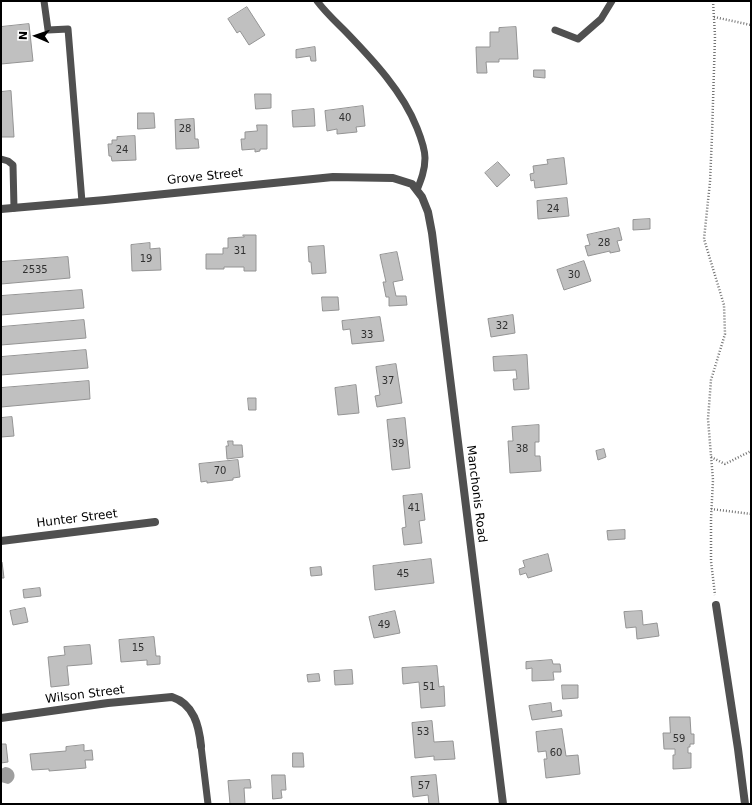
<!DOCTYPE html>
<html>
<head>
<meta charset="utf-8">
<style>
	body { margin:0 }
	#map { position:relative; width:752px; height:805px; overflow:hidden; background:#fff; font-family:"DejaVu Sans",sans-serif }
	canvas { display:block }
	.frame { position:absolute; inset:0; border:2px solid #000; pointer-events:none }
	.north { position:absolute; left:16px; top:16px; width:40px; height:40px; -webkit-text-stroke:3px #fff; paint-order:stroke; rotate:272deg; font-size:11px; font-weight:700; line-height:16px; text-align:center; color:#000 }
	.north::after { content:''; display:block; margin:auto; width:14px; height:18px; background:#000; clip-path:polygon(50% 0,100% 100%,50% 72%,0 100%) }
</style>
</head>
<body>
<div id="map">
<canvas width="752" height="805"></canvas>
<div class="frame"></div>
<div class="north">N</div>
</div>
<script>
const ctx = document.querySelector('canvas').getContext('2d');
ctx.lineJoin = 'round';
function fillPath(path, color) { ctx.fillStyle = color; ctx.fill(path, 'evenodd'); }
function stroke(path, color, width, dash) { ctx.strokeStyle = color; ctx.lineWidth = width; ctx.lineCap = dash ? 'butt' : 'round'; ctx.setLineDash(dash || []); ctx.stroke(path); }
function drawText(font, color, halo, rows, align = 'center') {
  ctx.font = font + ' "DejaVu Sans",sans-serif'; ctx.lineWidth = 3.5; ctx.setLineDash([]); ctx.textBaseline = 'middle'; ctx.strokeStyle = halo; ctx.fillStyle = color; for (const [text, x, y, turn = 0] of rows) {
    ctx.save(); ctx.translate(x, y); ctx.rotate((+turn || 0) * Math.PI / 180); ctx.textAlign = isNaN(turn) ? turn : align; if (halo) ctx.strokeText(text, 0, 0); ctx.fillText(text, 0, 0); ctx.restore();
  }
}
fillPath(new Path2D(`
	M 5,767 C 16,768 18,780 8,784 L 1,782 L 1,769 Z`), '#9e9e9e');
const building = new Path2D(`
	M 247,7 L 265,35 L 249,45 L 240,31 L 237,33 L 228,19 Z
	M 29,24 L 33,61 L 1,64 L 1,27 Z
	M 516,27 L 518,59 L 499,59 L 499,62 L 486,62 L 487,73 L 477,73 L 476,47 L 490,47 L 490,32 L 499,32 L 499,28 Z
	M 315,47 L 316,61 L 311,61 L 310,56 L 296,58 L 296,50 Z
	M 534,70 L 545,70 L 545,78 L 534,77 Z
	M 11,91 L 14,137 L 1,137 L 1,92 Z
	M 255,94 L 271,94 L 271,108 L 256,109 Z
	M 363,106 L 365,126 L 356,127 L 357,132 L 337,134 L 337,129 L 327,131 L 325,111 Z
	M 314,109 L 315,126 L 293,127 L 292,111 Z
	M 138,113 L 154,113 L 155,128 L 138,129 Z
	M 194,119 L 195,139 L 198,139 L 199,148 L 176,149 L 175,120 Z
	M 257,125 L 267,125 L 267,149 L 260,149 L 260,151 L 255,152 L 255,149 L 242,150 L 241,139 L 245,139 L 245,132 L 257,131 Z
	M 135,136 L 136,160 L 112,161 L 111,156 L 109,156 L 108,144 L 112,144 L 112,140 L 117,140 L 117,137 Z
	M 564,158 L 567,184 L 535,188 L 534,180 L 531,181 L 530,174 L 534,173 L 533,166 L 548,164 L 547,160 Z
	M 498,162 L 510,175 L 497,187 L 485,173 Z
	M 567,198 L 569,216 L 538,219 L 537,201 Z
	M 650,219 L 650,229 L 633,230 L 633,220 Z
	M 619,228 L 622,240 L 617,241 L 620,251 L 610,253 L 610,251 L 588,256 L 585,246 L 590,245 L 587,235 Z
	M 243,235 L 256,235 L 256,271 L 244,271 L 244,267 L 224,267 L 224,269 L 206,269 L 206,254 L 223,254 L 223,248 L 228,248 L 228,238 L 244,237 Z
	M 150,243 L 150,249 L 160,248 L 161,270 L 132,271 L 131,245 Z
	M 324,246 L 326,273 L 312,274 L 311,262 L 309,262 L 308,247 Z
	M 397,252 L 403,280 L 393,282 L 396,296 L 406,296 L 407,305 L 389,306 L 389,297 L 386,297 L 383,282 L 386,282 L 380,255 Z
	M 68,257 L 70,278 L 1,284 L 1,262 Z
	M 584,261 L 591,281 L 564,290 L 557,270 Z
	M 82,290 L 84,308 L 1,315 L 1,296 Z
	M 322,297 L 338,297 L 339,310 L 323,311 Z
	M 513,315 L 515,333 L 491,337 L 488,319 Z
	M 380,317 L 384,341 L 352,344 L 350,329 L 343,330 L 342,321 Z
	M 84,320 L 86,338 L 1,345 L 1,327 Z
	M 86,350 L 88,368 L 1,375 L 1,357 Z
	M 527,355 L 529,389 L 514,390 L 513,379 L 517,379 L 516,370 L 494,371 L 493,357 Z
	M 396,364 L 402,403 L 377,407 L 375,396 L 380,395 L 376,367 Z
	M 89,381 L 90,399 L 1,407 L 1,388 Z
	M 356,385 L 359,413 L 338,415 L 335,388 Z
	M 248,398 L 256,398 L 256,410 L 249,410 Z
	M 12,417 L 14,436 L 1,437 L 1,418 Z
	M 405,418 L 410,468 L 392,470 L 387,420 Z
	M 539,425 L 539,442 L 535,442 L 535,456 L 540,456 L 541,471 L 510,473 L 508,441 L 513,441 L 512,427 Z
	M 228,441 L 233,441 L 233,445 L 242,445 L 243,457 L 227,459 L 226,446 L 228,446 Z
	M 604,449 L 606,457 L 598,460 L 596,451 Z
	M 238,460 L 240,477 L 233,478 L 233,480 L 207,483 L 207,481 L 201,482 L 199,464 Z
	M 422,494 L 425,520 L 419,521 L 422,543 L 404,545 L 402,528 L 406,527 L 403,496 Z
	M 625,530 L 625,539 L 608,540 L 607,531 Z
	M 548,554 L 552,571 L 528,578 L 526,573 L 520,575 L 519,569 L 525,567 L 523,561 Z
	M 431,559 L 434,583 L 375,590 L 373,566 Z
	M 1,562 L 2,562 L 4,578 L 1,578 Z
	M 321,567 L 322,575 L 311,576 L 310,568 Z
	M 40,588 L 41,596 L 24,598 L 23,590 Z
	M 25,608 L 28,622 L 13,625 L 10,611 Z
	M 395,611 L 400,633 L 374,638 L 369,617 Z
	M 642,611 L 643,625 L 657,623 L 659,636 L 637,639 L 636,627 L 626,628 L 624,612 Z
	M 154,637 L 156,656 L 160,656 L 160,664 L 147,665 L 147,660 L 121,662 L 119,640 Z
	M 90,645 L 92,664 L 67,666 L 69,685 L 51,687 L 48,657 L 65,655 L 64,647 Z
	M 552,660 L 553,664 L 560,664 L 561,672 L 553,672 L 554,680 L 532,681 L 532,668 L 526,669 L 526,662 Z
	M 437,666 L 439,687 L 444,686 L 445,706 L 421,708 L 419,682 L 403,684 L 402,668 Z
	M 352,670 L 353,684 L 335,685 L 334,671 Z
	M 319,674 L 320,681 L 308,682 L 307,675 Z
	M 562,685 L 578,685 L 578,698 L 563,699 Z
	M 551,703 L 552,712 L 561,710 L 562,716 L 532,720 L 529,706 Z
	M 670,717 L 690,717 L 691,734 L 694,734 L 694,744 L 690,744 L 690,747 L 688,747 L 688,753 L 691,753 L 691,768 L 673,769 L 673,755 L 675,755 L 675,749 L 664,749 L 663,733 L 670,733 Z
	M 432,721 L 434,742 L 453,741 L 455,759 L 434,760 L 434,756 L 415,758 L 412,723 Z
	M 562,729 L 566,756 L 578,755 L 580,774 L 546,778 L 544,759 L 547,759 L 546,751 L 538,752 L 536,732 Z
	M 1,744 L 6,744 L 8,762 L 1,763 Z
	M 84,745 L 84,751 L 92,750 L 93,760 L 85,760 L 86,768 L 49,771 L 49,769 L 32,770 L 30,754 L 66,751 L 66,747 Z
	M 293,753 L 303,753 L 304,767 L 293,767 Z
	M 272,775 L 285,775 L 286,790 L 281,790 L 282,798 L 273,799 Z
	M 436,775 L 439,804 L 429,804 L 428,795 L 413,797 L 411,777 Z
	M 250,780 L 251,788 L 244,788 L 245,804 L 230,804 L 228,781 Z`);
fillPath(building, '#c0c0c0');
stroke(building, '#949494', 1);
stroke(new Path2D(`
	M 713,1 L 715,36 L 712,135 L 710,182 L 704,239 L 724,305 L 725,334 L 711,380 L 708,419 L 713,480 L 711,519 L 711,561 L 715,595
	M 714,17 L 751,25
	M 711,457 L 725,464 L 751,451
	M 711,509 L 751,514`), '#727272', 2.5, [1, 2]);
stroke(new Path2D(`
	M 44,1 L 48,30 L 68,29 L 82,202
	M 317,1 C 326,13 336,22 346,32 C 373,60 403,92 417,128 C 421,138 425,148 425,158 C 425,170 421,180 417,190
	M 555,30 L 578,39 L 601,19 L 612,1
	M 1,159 L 8,161 L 13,165 L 14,208
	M 201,746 L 208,804`), '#505050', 7);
stroke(new Path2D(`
	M 1,209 L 105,200 L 333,177 L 393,178 L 412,184 L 422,197 L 428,212 L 432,233 L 503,804
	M 1,541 L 155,522
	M 716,605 L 738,749 L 745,804
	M 1,718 L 108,703 L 172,697 C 194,704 199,726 201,746`), '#505050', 8);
drawText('10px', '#303030', null, [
	["40",345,118],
	["28",185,129],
	["24",122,150],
	["24",553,209],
	["28",604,243],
	["31",240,251],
	["19",146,259],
	["2535",35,270],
	["30",574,275],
	["32",502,326],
	["33",367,335],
	["37",388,381],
	["39",398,444],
	["38",522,449],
	["70",220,471],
	["41",414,508],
	["45",403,574],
	["49",384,625],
	["15",138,648],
	["51",429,687],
	["53",423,732],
	["59",679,739],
	["60",556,753],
	["57",424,786]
]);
drawText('12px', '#000', '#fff', [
	["Grove Street",205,177,-6],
	["Manchonis Road",476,494,83],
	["Hunter Street",77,519,-7],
	["Wilson Street",85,695,-7]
]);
</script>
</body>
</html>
